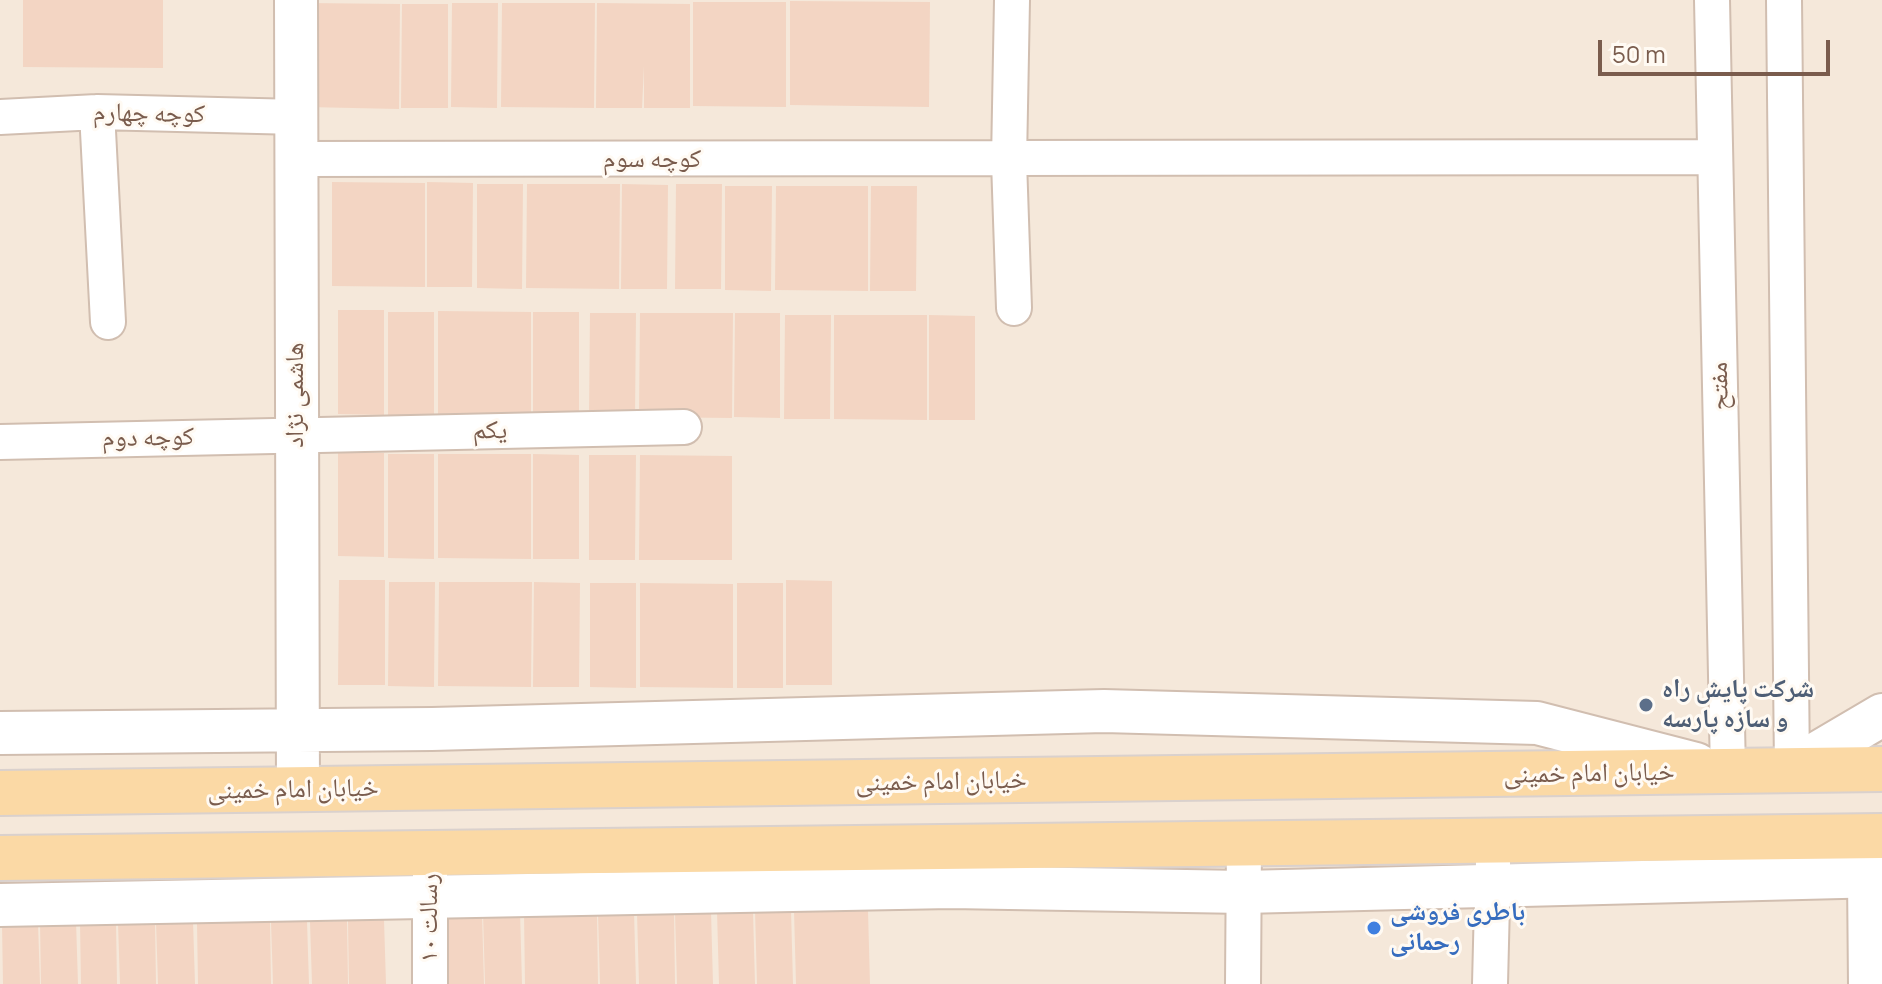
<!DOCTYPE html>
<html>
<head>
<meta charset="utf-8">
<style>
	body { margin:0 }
	#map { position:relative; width:1882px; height:984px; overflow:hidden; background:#fdf6ec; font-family:Manrope,sans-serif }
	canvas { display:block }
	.scale { position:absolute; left:1598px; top:40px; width:232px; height:36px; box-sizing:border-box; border:4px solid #7a5c4d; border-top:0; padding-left:10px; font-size:24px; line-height:28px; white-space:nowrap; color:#7a5c4d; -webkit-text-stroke:6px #fffaf3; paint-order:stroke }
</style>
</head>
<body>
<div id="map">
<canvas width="1882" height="984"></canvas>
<div class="scale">50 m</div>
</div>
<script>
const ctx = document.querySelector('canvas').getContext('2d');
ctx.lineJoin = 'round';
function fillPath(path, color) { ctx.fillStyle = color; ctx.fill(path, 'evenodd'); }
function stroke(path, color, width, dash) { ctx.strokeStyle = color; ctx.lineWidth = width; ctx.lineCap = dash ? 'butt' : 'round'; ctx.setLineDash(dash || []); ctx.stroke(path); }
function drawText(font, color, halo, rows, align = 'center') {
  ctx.font = font + ' Manrope,"Noto Naskh Arabic",sans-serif'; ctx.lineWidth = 6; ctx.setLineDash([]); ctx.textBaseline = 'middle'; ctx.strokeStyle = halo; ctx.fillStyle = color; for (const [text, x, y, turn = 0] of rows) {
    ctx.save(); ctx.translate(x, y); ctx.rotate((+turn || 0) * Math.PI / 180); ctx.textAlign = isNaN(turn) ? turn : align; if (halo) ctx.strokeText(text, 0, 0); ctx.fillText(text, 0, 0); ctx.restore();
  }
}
fillPath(new Path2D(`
	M 0,0 L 1882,0 L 1882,984 L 0,984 Z`), '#f5e8da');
fillPath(new Path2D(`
	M 23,0 L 163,0 L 163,68 L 23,67 Z
	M 790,1 L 930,2 L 929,107 L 790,105 Z
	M 693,2 L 786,2 L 786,107 L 693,106 Z
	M 307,3 L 400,4 L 399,109 L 307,107 Z
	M 452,3 L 498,3 L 497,108 L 451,107 Z
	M 502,3 L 595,3 L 594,108 L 501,107 Z
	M 597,3 L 690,4 L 690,108 L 644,108 L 644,66 L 642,108 L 596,108 Z
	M 402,4 L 448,4 L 448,108 L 401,108 Z
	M 332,182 L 425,183 L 425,287 L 332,286 Z
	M 427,182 L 473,183 L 472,287 L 427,287 Z
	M 477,184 L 523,184 L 522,289 L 477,288 Z
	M 527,184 L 620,184 L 619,289 L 526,288 Z
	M 622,184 L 668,185 L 667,289 L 621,289 Z
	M 676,184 L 722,184 L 721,289 L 675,289 Z
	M 725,186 L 772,186 L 771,291 L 725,290 Z
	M 776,186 L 868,186 L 868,291 L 775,290 Z
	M 871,186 L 917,186 L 916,291 L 870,291 Z
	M 338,310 L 384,310 L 384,415 L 338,414 Z
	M 438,311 L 531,312 L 531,416 L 438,416 Z
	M 388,312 L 434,312 L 434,416 L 388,416 Z
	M 533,312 L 579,312 L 579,417 L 533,416 Z
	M 590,313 L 636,313 L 635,417 L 589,417 Z
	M 640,313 L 733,313 L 732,418 L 639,417 Z
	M 735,313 L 780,313 L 780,418 L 734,417 Z
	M 785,315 L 831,315 L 830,419 L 784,419 Z
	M 834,315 L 927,315 L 927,420 L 834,419 Z
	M 929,315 L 975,316 L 975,420 L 929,420 Z
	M 338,452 L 384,453 L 384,557 L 338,556 Z
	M 388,454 L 434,454 L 434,559 L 388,558 Z
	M 438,454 L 531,454 L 531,559 L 438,558 Z
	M 533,454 L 579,455 L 579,559 L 533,559 Z
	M 589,455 L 636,455 L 635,560 L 589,560 Z
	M 640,455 L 732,456 L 732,560 L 639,560 Z
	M 339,580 L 385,580 L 385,685 L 338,685 Z
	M 786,580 L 832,581 L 832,685 L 786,685 Z
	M 389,582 L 435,582 L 434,687 L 388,686 Z
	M 439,582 L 532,582 L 531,687 L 438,686 Z
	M 534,582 L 580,583 L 579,687 L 533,687 Z
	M 590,583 L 636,583 L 636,688 L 590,687 Z
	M 640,583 L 733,584 L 733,688 L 640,687 Z
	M 737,583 L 783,583 L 783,688 L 737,688 Z
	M 755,910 L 791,910 L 793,984 L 757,984 Z
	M 711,911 L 713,984 L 677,984 L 675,912 Z
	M 717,911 L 753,911 L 755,984 L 719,984 Z
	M 794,911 L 868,911 L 870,984 L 796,984 Z
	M 520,912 L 522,984 L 485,984 L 483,913 Z
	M 634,912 L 636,984 L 600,984 L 598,913 Z
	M 674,912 L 675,984 L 639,984 L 637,913 Z
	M 445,914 L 482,914 L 484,984 L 447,984 Z
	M 524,914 L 597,914 L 598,984 L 525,984 Z
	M 384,920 L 386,984 L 349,984 L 348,921 Z
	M 76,921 L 78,984 L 41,984 L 40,922 Z
	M 193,921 L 195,984 L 158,984 L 156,922 Z
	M 307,921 L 309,984 L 273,984 L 271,922 Z
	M 347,921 L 348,984 L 312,984 L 310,922 Z
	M 116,922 L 117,984 L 81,984 L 80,923 Z
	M 155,922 L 156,984 L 120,984 L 118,923 Z
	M 270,922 L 271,984 L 198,984 L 197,923 Z
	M 38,923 L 40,984 L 3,984 L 2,924 Z`), '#f3d5c3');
const minor = new Path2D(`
	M 1012,0 L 1009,161 L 1014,308
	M 1712,0 L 1728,772
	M 1784,0 L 1792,768
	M 97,112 L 108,322
	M 0,117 L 97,112 L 298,117
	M 295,159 L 1715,157
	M 0,442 L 684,427
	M 430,872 L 430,984
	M 1865,877 L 1866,984
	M 1243,984 L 1244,844
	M 1490,984 L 1493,863`);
const tertiary = new Path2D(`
	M 296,0 L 298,790
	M 0,733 L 432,729 L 1104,711 L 1537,723 L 1696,764
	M 1792,768 L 1882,715
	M 0,905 L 951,887 L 1244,892 L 1882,876`);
const primary = new Path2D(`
	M 0,793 L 1882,769
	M 0,858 L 1882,836`);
stroke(minor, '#d1beb0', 38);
stroke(tertiary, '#d1beb0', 46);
stroke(primary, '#dad1cd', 48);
stroke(minor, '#fff', 34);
stroke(tertiary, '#fff', 42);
stroke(primary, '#fbd9a5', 44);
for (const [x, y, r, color] of [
	[1646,705,8,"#5c6f8a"],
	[1374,928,8,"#3f7fe0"]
]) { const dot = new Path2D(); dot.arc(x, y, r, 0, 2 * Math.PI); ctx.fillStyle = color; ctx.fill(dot); stroke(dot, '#fffaf3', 3); }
drawText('26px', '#7a5c4d', '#fffaf3', [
	["کوچه چهارم",149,114,1],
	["کوچه سوم",652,160],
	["مفتح",1720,386,-91],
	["هاشمی نژاد",296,395,-90],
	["یکم",490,431,-1],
	["کوچه دوم",148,438,-1],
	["خیابان امام خمینی",1589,774,-1],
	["خیابان امام خمینی",941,782,-1],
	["خیابان امام خمینی",293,790,-1],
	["رسالت ۱۰",430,918,-90]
]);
drawText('bold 26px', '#4e5e75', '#fffaf3', [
	["شرکت پایش راه",1662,690],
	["و سازه پارسه",1662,720]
], 'left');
drawText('bold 26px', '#366cbe', '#fffaf3', [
	["باطری فروشی",1390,913],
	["رحمانی",1390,943]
], 'left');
</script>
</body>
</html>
